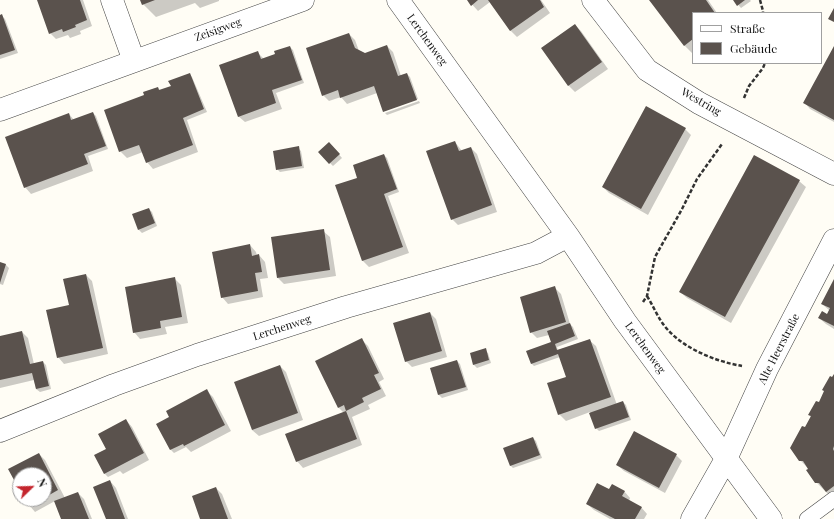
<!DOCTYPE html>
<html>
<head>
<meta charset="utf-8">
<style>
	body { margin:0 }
	#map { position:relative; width:834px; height:519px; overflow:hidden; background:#fffdf5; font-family:"Playfair Display",serif }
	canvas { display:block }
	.legend { position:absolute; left:692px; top:12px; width:130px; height:52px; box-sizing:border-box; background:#fff; border:1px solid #a0a0a0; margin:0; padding:5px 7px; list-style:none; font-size:12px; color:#111 }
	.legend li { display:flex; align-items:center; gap:8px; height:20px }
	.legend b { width:20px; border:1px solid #a0a0a0 }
	.north { position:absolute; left:12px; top:467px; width:40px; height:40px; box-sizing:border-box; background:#fff; border:1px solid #a0a0a0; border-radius:50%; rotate:67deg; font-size:11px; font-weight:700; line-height:16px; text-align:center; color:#111 }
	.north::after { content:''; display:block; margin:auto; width:14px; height:18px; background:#c4262e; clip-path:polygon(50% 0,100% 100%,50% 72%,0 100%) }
</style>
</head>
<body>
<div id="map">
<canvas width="834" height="519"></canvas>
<ul class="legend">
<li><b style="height:5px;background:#fff"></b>Straße</li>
<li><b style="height:11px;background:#5a524d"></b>Gebäude</li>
</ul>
<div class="north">N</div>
</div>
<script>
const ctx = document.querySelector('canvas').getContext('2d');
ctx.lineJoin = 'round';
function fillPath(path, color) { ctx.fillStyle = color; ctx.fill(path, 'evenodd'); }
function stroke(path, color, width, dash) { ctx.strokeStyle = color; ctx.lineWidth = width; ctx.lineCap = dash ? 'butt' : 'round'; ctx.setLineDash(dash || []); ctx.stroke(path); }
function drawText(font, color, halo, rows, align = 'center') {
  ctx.font = font + ' "Playfair Display",serif'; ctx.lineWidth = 4; ctx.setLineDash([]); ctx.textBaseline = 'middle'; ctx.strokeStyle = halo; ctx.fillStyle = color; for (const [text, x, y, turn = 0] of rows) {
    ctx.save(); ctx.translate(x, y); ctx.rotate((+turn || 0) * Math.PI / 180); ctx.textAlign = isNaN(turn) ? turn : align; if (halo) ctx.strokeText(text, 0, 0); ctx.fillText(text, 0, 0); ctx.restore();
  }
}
fillPath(new Path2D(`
	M 38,0 L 83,0 L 92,26 L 80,31 L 81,34 L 70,38 L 68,35 L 56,39 L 50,33 Z
	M 141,0 L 219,0 L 219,1 L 200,8 L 195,3 L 156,17 L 143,4 Z
	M 468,0 L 541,0 L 550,13 L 517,37 L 510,30 L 490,2 L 478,11 Z
	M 651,0 L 708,0 L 717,13 L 693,13 L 693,54 L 684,45 Z
	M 734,0 L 750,0 L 751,1 L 741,8 Z
	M 0,16 L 2,16 L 5,19 L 18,53 L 0,59 Z
	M 575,25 L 581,31 L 608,69 L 575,92 L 569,86 L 542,48 Z
	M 349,34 L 355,40 L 359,51 L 365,54 L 387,46 L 393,52 L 401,76 L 407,74 L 410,77 L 418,99 L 384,111 L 384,112 L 377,93 L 347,104 L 341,97 L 329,101 L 323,95 Z
	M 290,47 L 293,50 L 304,83 L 276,93 L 282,109 L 245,122 L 238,116 L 257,52 L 264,59 L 276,54 Z
	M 834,48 L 834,122 L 810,109 L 804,102 Z
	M 189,74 L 192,77 L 207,112 L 187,120 L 198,152 L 153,169 L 147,162 L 143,152 L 127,158 L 120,151 L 146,96 L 158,88 L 161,91 L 172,87 Z
	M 419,101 L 420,103 L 387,115 L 385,113 Z
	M 93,113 L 96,116 L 108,149 L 88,156 L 93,171 L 31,194 L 25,187 L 69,114 L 74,120 Z
	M 685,129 L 691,135 L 648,215 L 609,193 L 603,187 Z
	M 455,142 L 462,151 L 471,148 L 477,154 L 497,212 L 458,225 L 452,219 Z
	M 329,143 L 342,158 L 333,166 L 319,152 Z
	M 298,148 L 301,151 L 304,168 L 280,172 L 277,169 Z
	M 384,155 L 387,158 L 399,192 L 388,196 L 409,253 L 369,267 L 363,261 L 337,186 L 359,178 Z
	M 799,181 L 806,187 L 731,323 L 687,298 L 680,292 Z
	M 149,209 L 152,212 L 157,226 L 142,233 L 139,230 Z
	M 323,231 L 330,237 L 336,276 L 284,284 L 278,278 Z
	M 250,245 L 256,252 L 257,256 L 259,255 L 265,262 L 268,278 L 260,279 L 263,297 L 228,304 L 222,297 Z
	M 0,263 L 6,265 L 9,268 L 3,285 L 0,284 Z
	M 86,275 L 92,281 L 108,354 L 64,364 L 58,357 L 70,306 Z
	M 174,278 L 181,285 L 188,323 L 165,327 L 167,334 L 140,339 L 134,332 Z
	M 834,281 L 834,329 L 826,324 L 819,318 L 828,316 L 830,311 L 822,304 Z
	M 555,288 L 561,294 L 570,324 L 573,327 L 578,339 L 557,347 L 558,351 L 589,340 L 596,346 L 617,405 L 623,402 L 626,405 L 631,420 L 599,431 L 596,428 L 590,412 L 566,421 L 559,414 L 567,377 L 560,357 L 534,366 L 531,363 L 552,342 L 549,335 L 537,338 L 531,332 Z
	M 430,313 L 436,319 L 447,357 L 412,367 L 406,361 Z
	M 22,332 L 28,338 L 34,364 L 43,362 L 46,365 L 51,389 L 40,392 L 36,389 L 34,380 L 0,388 L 0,337 Z
	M 362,340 L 368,346 L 384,379 L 379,382 L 386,396 L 368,405 L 370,409 L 352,417 L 362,445 L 303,468 L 297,461 L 344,413 L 339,408 Z
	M 485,350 L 488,353 L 491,363 L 477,368 L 474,365 L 471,354 Z
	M 457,361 L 460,364 L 468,390 L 442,398 L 439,395 L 432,369 Z
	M 280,366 L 286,372 L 303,420 L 259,436 L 252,430 Z
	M 834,376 L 834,500 L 816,482 L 809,469 L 800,460 L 805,428 L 811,417 L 809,415 L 819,403 Z
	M 207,391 L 213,397 L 231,431 L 191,452 L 186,447 L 174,453 L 171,450 L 158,425 L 170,418 Z
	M 126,420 L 132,427 L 149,460 L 123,474 L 120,471 L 108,477 L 105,474 L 96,456 L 109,453 Z
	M 533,438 L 536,441 L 542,458 L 513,468 L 510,465 Z
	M 39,454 L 45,460 L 65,498 L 78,493 L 84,499 L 92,519 L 62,519 L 55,501 L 35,512 L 29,505 L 26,499 L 44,499 L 44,475 L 20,475 L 20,489 L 10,470 Z
	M 676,455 L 682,461 L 665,493 L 624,471 L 617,465 Z
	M 110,481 L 116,488 L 128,519 L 107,519 Z
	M 216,488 L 222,494 L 232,519 L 201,519 Z
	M 610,490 L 624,491 L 630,498 L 629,501 L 641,507 L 647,514 L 644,519 L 610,519 L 594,510 L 587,504 Z`), '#0003');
fillPath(new Path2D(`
	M 37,0 L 80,0 L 87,20 L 75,25 L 76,27 L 63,32 L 62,29 L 49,34 Z
	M 140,0 L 155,0 L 142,5 Z
	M 467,0 L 478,0 L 471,6 Z
	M 488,0 L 540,0 L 544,7 L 510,31 Z
	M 649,0 L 706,0 L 715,13 L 693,13 L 693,39 L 684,46 Z
	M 733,0 L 745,0 L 737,6 Z
	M 834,8 L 834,22 L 828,19 Z
	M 2,14 L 15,50 L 0,55 L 0,15 Z
	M 575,24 L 602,62 L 568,86 L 541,48 Z
	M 349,33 L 355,48 L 365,53 L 387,45 L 398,76 L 407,73 L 417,100 L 383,112 L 374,86 L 340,98 L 338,90 L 322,96 L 306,48 Z
	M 290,46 L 302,80 L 272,90 L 276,103 L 238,117 L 219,65 L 258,51 L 261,59 L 275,54 L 274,51 Z
	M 834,46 L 834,120 L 803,103 Z
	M 190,73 L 204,109 L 183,118 L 193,145 L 146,163 L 139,145 L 119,152 L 104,110 L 144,95 L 143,92 L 158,87 L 159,90 L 171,86 L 168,81 Z
	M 646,106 L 686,128 L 641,209 L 602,187 Z
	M 93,112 L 106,146 L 84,154 L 88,164 L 24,188 L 5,137 L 69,113 L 71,120 Z
	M 455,141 L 459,151 L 471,147 L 492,205 L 451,220 L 426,151 Z
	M 329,142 L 340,154 L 329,164 L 318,152 Z
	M 299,146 L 302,166 L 276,170 L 273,151 Z
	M 384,154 L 397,189 L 384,194 L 403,247 L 362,261 L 335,185 L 357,178 L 353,165 Z
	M 754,155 L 800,180 L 725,317 L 679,292 Z
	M 149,208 L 155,223 L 138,230 L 132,214 Z
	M 324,229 L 330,270 L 277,278 L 271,237 Z
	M 250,244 L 252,256 L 259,254 L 262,272 L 255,273 L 258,291 L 221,298 L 212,252 Z
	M 0,262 L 6,264 L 0,283 Z
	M 86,274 L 103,348 L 57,358 L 46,310 L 69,305 L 63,279 Z
	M 175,277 L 182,317 L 160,321 L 161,328 L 133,333 L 125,287 Z
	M 834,279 L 834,326 L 818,318 L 822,311 L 827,314 L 830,308 L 821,304 Z
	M 555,286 L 566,322 L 530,333 L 520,297 Z
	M 430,312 L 442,351 L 405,362 L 393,323 Z
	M 570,323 L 575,336 L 555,344 L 557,350 L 590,339 L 611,397 L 558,415 L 547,383 L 566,377 L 558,354 L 531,364 L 526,351 L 551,342 L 547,331 Z
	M 22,331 L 30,364 L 43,361 L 49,386 L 36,389 L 32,373 L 0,380 L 0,336 Z
	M 362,338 L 379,373 L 374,375 L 381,389 L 362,398 L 364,402 L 346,411 L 344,405 L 338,408 L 315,361 Z
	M 486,348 L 489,360 L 473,365 L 470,353 Z
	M 457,360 L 466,387 L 438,395 L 430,368 Z
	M 280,365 L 298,413 L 252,430 L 234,382 Z
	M 834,374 L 834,446 L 833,449 L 834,451 L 834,486 L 826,492 L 819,483 L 815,483 L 806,470 L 808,469 L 803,461 L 799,461 L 790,448 L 802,426 L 805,427 L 811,416 L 808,415 L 816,401 L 819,402 L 824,391 L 822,390 L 830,376 L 832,377 Z
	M 207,389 L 225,425 L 184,446 L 183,444 L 170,450 L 156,424 L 169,417 L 166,411 Z
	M 623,401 L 629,417 L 595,429 L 589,413 Z
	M 346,411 L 357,439 L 296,462 L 285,434 Z
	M 126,419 L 144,453 L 104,474 L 94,455 L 106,449 L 98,434 Z
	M 634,431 L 677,454 L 659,488 L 616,465 Z
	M 533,437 L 540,455 L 510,466 L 503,448 Z
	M 39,453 L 58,490 L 44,498 L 44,475 L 20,475 L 20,491 L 8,469 Z
	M 110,480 L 125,519 L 106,519 L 93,487 Z
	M 597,483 L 609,489 L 612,484 L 625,491 L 622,496 L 642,507 L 635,519 L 615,519 L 586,504 Z
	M 216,487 L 228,519 L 200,519 L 192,496 Z
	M 78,492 L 89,519 L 61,519 L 54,501 Z
	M 24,499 L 42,499 L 28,506 Z`), '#5a524d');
const service = new Path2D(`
	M 807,519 L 834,499`);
const minor = new Path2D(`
	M 112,0 L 134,61
	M 398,0 L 568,236 L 625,321 L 771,519
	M 593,0 L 647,70 L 699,103 L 834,174
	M 0,110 L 303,0
	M 0,431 L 114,385 L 197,355 L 346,307 L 536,253 L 568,236
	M 692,519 L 726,459 L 767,369 L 834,240`);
stroke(service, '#444', 16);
stroke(minor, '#444', 23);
stroke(new Path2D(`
	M 760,0 L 763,11 L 763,13
	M 744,98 L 749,86 L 763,68 L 765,63
	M 647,296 C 652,304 656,313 661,321 C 677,346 713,361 742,366
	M 643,302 L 647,296 L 655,257 L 682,209 L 697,179 L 722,144`), '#333', 2.5, [4, 2]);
stroke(service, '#fff', 15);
stroke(minor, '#fff', 22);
drawText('11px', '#111', '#fff', [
	["Zeisigweg",218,30,-20],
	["Lerchenweg",427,40,54],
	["Westring",701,102,30],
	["Lerchenweg",282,328,-18],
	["Lerchenweg",645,348,54],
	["Alte Heerstraße",779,349,-63]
]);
</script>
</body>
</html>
